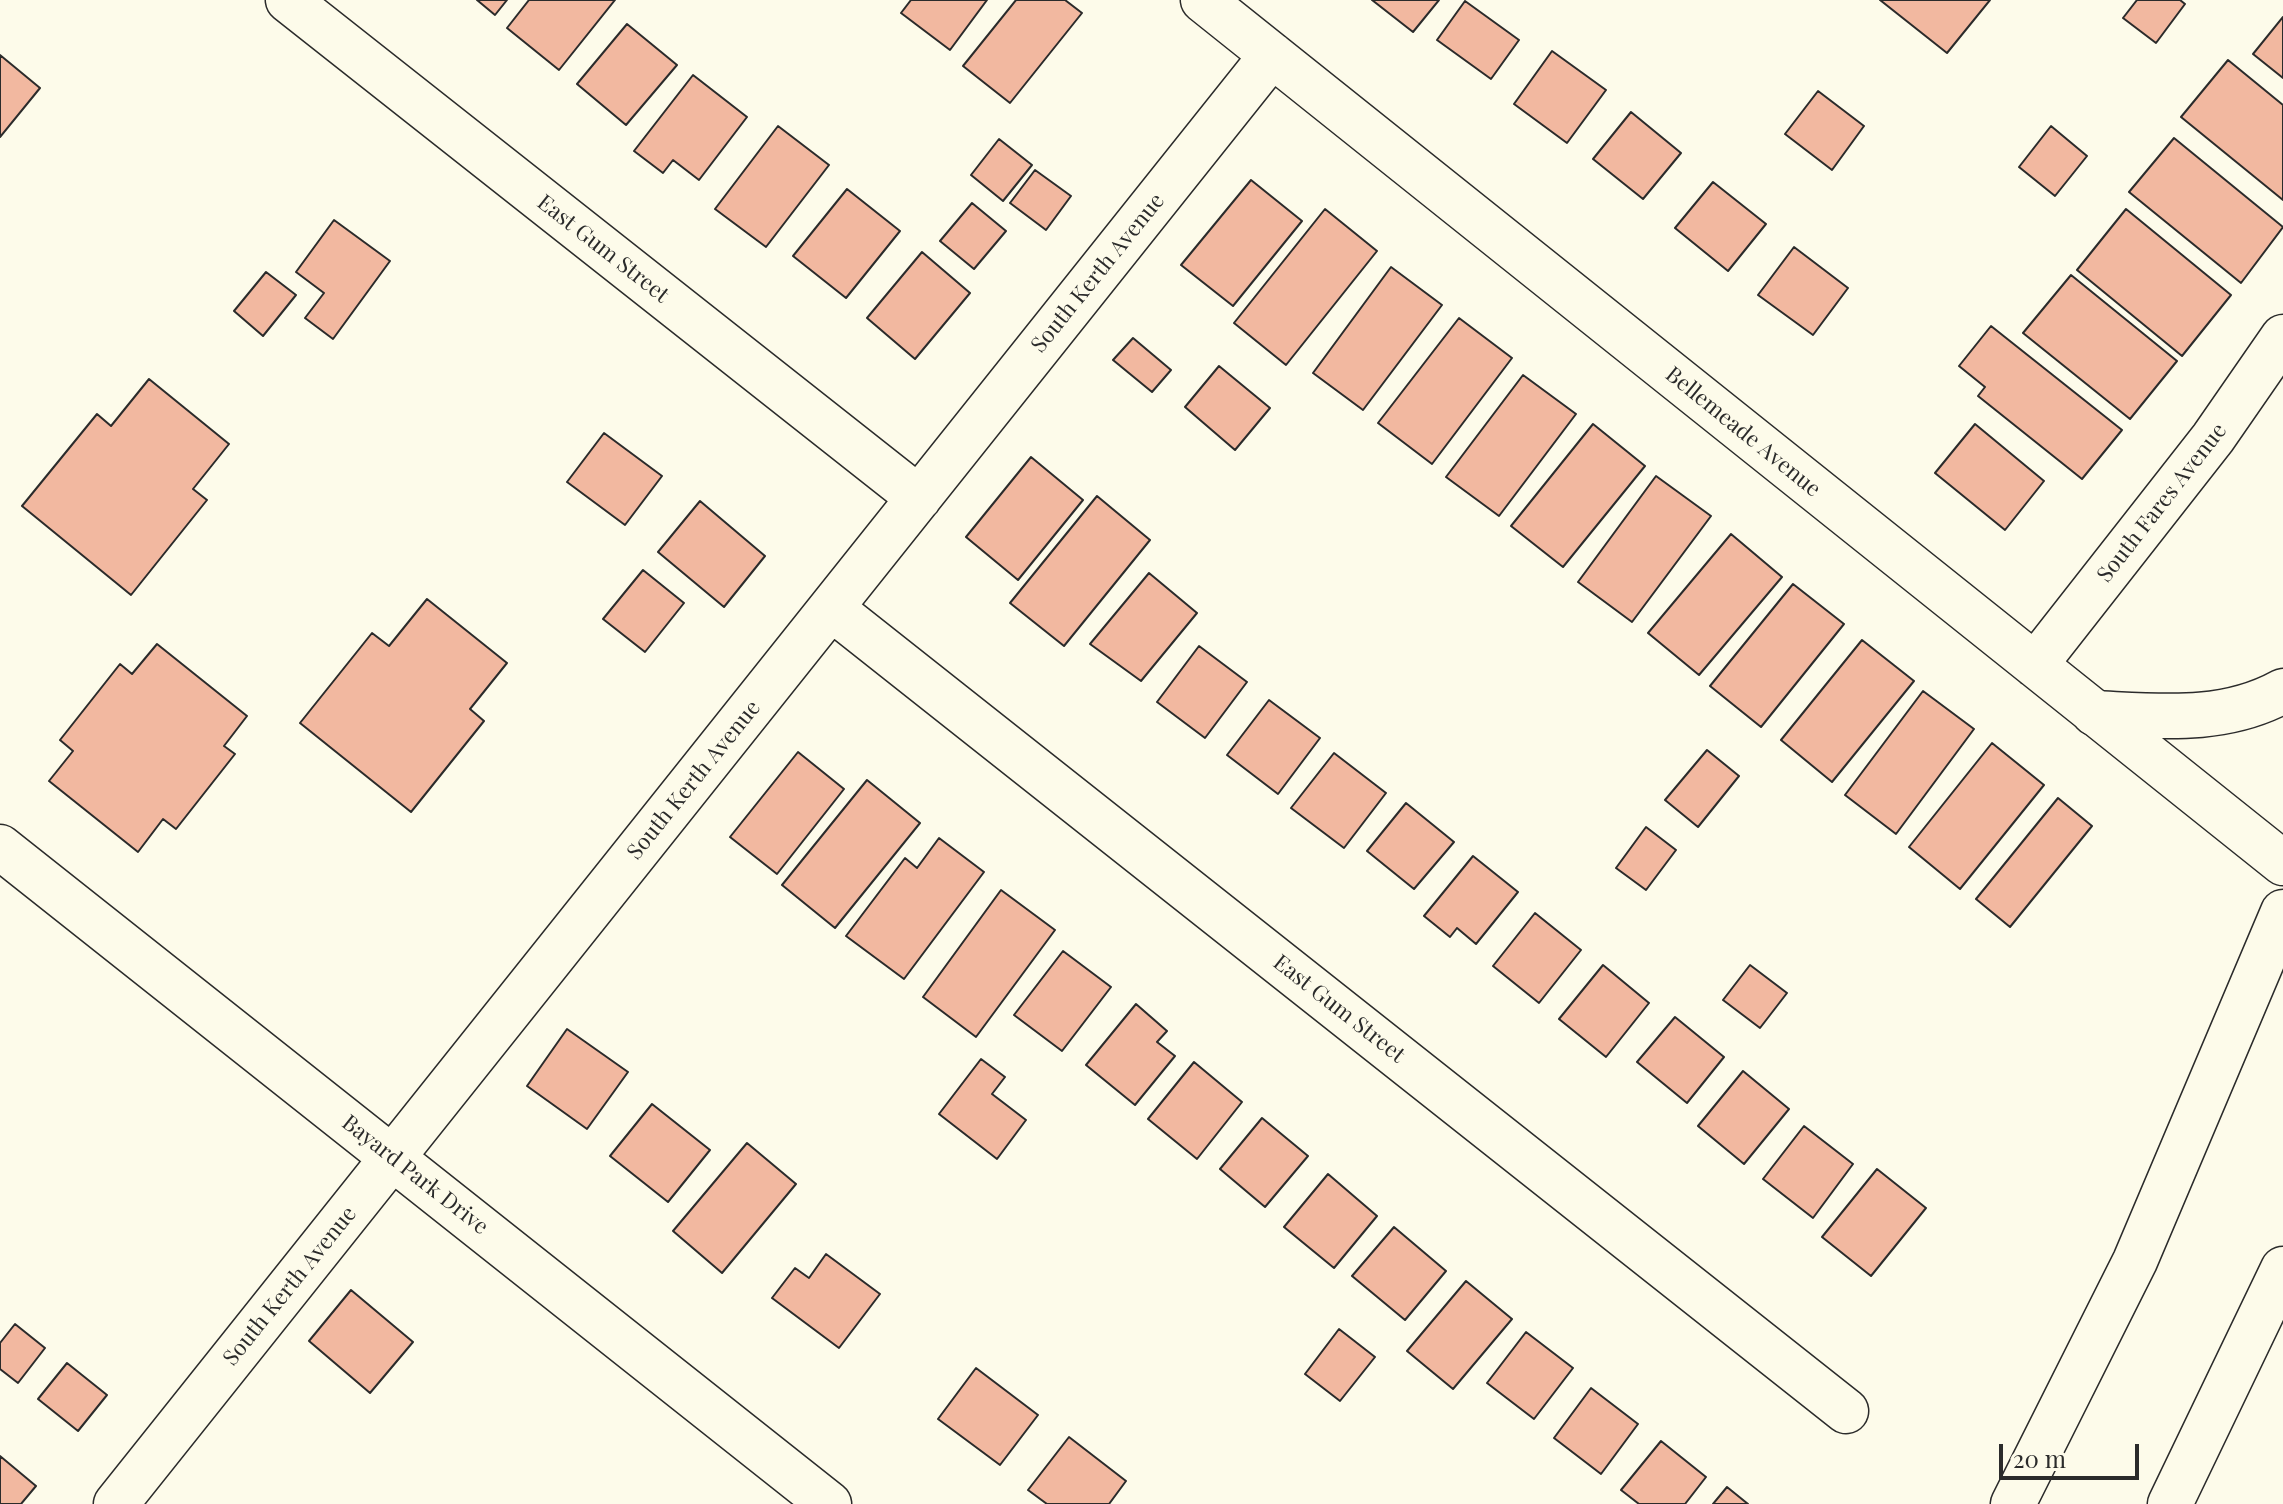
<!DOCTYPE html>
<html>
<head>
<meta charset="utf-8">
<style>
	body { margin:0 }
	#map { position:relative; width:2283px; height:1504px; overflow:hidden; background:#fdfbea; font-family:"Playfair Display",serif }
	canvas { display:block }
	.scale { position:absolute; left:1999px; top:1444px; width:140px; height:36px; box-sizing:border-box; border:4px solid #2b2b2b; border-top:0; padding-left:10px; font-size:24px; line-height:28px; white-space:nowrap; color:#2b2b2b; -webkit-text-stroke:6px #fdfbea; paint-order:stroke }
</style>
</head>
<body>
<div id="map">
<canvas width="2283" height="1504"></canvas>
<div class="scale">20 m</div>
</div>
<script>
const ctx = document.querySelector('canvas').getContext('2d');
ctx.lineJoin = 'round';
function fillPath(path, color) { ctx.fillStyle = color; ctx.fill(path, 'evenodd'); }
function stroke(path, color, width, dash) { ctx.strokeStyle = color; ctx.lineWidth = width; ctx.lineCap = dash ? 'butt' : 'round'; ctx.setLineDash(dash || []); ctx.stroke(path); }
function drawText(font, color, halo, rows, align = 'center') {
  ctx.font = font + ' "Playfair Display",serif'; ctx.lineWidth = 6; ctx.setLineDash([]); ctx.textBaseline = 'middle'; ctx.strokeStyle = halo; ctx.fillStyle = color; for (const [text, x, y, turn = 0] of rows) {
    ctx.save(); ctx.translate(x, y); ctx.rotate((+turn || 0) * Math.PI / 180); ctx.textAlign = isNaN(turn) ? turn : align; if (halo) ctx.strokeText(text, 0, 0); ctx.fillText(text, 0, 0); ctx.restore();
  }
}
const building = new Path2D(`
	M 477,0 L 507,0 L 495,15 Z
	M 529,0 L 615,0 L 559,70 L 507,28 Z
	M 911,0 L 987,0 L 950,50 L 901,13 Z
	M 1016,0 L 1065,0 L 1082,13 L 1010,103 L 963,66 Z
	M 1372,0 L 1439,0 L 1413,32 Z
	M 1880,0 L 1990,0 L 1947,53 Z
	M 2137,0 L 2180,0 L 2185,4 L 2156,43 L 2123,18 Z
	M 1465,1 L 1519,40 L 1491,79 L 1437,40 Z
	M 2283,17 L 2283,78 L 2253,54 Z
	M 627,24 L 677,65 L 626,125 L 577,84 Z
	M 1552,51 L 1606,90 L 1567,143 L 1514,104 Z
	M 0,55 L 40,88 L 0,137 Z
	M 2228,60 L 2283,105 L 2283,200 L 2181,117 Z
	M 693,75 L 747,117 L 699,180 L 673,160 L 663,173 L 634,151 Z
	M 1818,91 L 1864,126 L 1832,170 L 1785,134 Z
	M 1631,112 L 1681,153 L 1643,199 L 1593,159 Z
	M 778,126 L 829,165 L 766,247 L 715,209 Z
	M 2051,126 L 2087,156 L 2055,196 L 2019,167 Z
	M 2174,138 L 2283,227 L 2241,283 L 2129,192 Z
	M 999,139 L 1032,165 L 1003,201 L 971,175 Z
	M 1035,170 L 1071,196 L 1046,230 L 1010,203 Z
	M 1251,180 L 1302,221 L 1233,306 L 1181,265 Z
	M 1713,182 L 1766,224 L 1728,271 L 1675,228 Z
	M 847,189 L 900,231 L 846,298 L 793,256 Z
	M 972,203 L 1006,231 L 974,269 L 940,241 Z
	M 1325,209 L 1377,251 L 1286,365 L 1234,323 Z
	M 2126,209 L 2231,295 L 2182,356 L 2077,270 Z
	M 334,220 L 390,261 L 333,339 L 305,318 L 324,293 L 296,272 Z
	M 1794,247 L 1848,288 L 1813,335 L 1758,295 Z
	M 922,252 L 970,293 L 915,359 L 867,318 Z
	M 1391,267 L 1442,305 L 1363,410 L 1313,373 Z
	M 266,272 L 296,295 L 263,336 L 234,311 Z
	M 2071,275 L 2177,361 L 2130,419 L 2023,333 Z
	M 1459,318 L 1512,358 L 1432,464 L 1378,423 Z
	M 1991,326 L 2122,430 L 2082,479 L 1978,396 L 1985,387 L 1959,366 Z
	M 1133,338 L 1171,370 L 1152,392 L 1113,360 Z
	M 1219,366 L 1270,408 L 1235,450 L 1185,407 Z
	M 1523,375 L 1576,414 L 1499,516 L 1446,477 Z
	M 149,379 L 229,444 L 193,489 L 207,500 L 131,595 L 22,506 L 97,414 L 111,426 Z
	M 1593,424 L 1645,466 L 1563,567 L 1511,526 Z
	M 1975,424 L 2044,481 L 2005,530 L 1935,473 Z
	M 604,433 L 662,476 L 625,525 L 567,482 Z
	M 1031,457 L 1083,500 L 1018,580 L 966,537 Z
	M 1656,476 L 1711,516 L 1632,622 L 1578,582 Z
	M 1097,496 L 1150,540 L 1064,646 L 1010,603 Z
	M 700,501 L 765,556 L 724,607 L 658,552 Z
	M 1731,534 L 1782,577 L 1699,675 L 1648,633 Z
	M 643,570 L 684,603 L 645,652 L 603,619 Z
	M 1149,573 L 1197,613 L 1141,681 L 1090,644 Z
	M 1793,584 L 1844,624 L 1761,727 L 1710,686 Z
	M 427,599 L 507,663 L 470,709 L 484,721 L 411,812 L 300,723 L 372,633 L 389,646 Z
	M 1862,640 L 1914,681 L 1832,782 L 1781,740 Z
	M 157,644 L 247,716 L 224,746 L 235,754 L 176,829 L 163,819 L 138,852 L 49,781 L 73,751 L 60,740 L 120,664 L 132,674 Z
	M 1199,646 L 1247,682 L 1205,738 L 1157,702 Z
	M 1923,691 L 1974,729 L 1896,834 L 1845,795 Z
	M 1269,700 L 1320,738 L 1278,794 L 1227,755 Z
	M 1992,743 L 2044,785 L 1960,889 L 1909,847 Z
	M 1707,750 L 1739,776 L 1698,827 L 1665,800 Z
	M 798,752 L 844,789 L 777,874 L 730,837 Z
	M 1334,753 L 1386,793 L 1344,848 L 1291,808 Z
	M 867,780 L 920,823 L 835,928 L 782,885 Z
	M 2058,798 L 2092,826 L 2010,927 L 1976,899 Z
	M 1406,803 L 1454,842 L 1414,889 L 1367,851 Z
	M 1646,827 L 1676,850 L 1646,890 L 1616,868 Z
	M 939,838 L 984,872 L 904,979 L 846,936 L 905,858 L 917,868 Z
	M 1473,856 L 1518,892 L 1476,944 L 1457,928 L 1450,937 L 1424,916 Z
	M 1001,890 L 1055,930 L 976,1037 L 923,997 Z
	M 1535,913 L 1581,950 L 1539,1003 L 1493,966 Z
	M 1063,951 L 1111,987 L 1062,1051 L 1014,1015 Z
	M 1603,965 L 1649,1003 L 1606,1057 L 1559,1019 Z
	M 1750,965 L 1787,993 L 1760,1028 L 1723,1000 Z
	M 1136,1004 L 1167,1031 L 1157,1042 L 1175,1056 L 1135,1105 L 1086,1065 Z
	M 1675,1017 L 1724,1057 L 1687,1103 L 1637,1062 Z
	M 567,1029 L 628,1072 L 587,1129 L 527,1086 Z
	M 981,1059 L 1005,1077 L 992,1094 L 1026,1120 L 997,1159 L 939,1114 Z
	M 1194,1062 L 1242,1102 L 1197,1159 L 1148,1119 Z
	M 1743,1071 L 1789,1109 L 1744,1164 L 1698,1126 Z
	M 652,1104 L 710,1150 L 668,1202 L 610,1156 Z
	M 1262,1118 L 1308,1156 L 1265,1207 L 1220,1169 Z
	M 1804,1126 L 1853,1164 L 1813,1218 L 1763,1179 Z
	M 747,1143 L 796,1184 L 722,1273 L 673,1231 Z
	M 1877,1169 L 1926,1208 L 1871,1276 L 1822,1237 Z
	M 1328,1174 L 1377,1216 L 1334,1268 L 1284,1227 Z
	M 1394,1227 L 1446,1271 L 1405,1320 L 1352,1276 Z
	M 826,1254 L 880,1294 L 839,1348 L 772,1298 L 795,1268 L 809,1278 Z
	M 1466,1281 L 1512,1319 L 1453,1389 L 1407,1351 Z
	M 351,1290 L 413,1342 L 370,1393 L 309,1341 Z
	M 15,1324 L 45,1348 L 18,1383 L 0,1369 L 0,1343 Z
	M 1339,1329 L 1375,1357 L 1340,1401 L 1305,1374 Z
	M 1526,1332 L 1573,1368 L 1534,1419 L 1487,1383 Z
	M 67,1363 L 107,1395 L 78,1431 L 38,1399 Z
	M 976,1368 L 1038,1415 L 1000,1465 L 938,1419 Z
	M 1591,1388 L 1638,1424 L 1601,1474 L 1554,1438 Z
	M 1069,1437 L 1126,1481 L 1109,1504 L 1047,1504 L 1028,1490 Z
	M 1661,1441 L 1706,1477 L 1685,1504 L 1639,1504 L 1621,1490 Z
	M 0,1456 L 36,1486 L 21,1504 L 0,1504 Z
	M 1727,1487 L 1748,1504 L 1713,1504 Z`);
fillPath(building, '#f2b8a0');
stroke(building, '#2b2b2b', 2);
const minor = new Path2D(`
	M 288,0 L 919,498
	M 1203,0 L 2283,863
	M 831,608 L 1846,1411
	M 2035,665 L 2213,438 L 2283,337
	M 0,847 L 829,1504
	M 116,1504 L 1272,55`);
const highway = new Path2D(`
	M 2094,713 C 2159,716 2223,724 2283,691
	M 2013,1504 L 2135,1261 L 2283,912
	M 2170,1504 L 2283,1269`);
stroke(minor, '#2b2b2b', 47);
stroke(highway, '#2b2b2b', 47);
stroke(minor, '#fdfbea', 44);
stroke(highway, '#fdfbea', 44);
drawText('22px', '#2b2b2b', '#fdfbea', [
	["East Gum Street",603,249,38],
	["South Kerth Avenue",1098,273,-51],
	["Bellemeade Avenue",1743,432,39],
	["South Fares Avenue",2162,503,-52],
	["South Kerth Avenue",694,780,-51],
	["East Gum Street",1339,1009,38],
	["Bayard Park Drive",415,1175,38],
	["South Kerth Avenue",290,1286,-51]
]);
</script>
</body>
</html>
